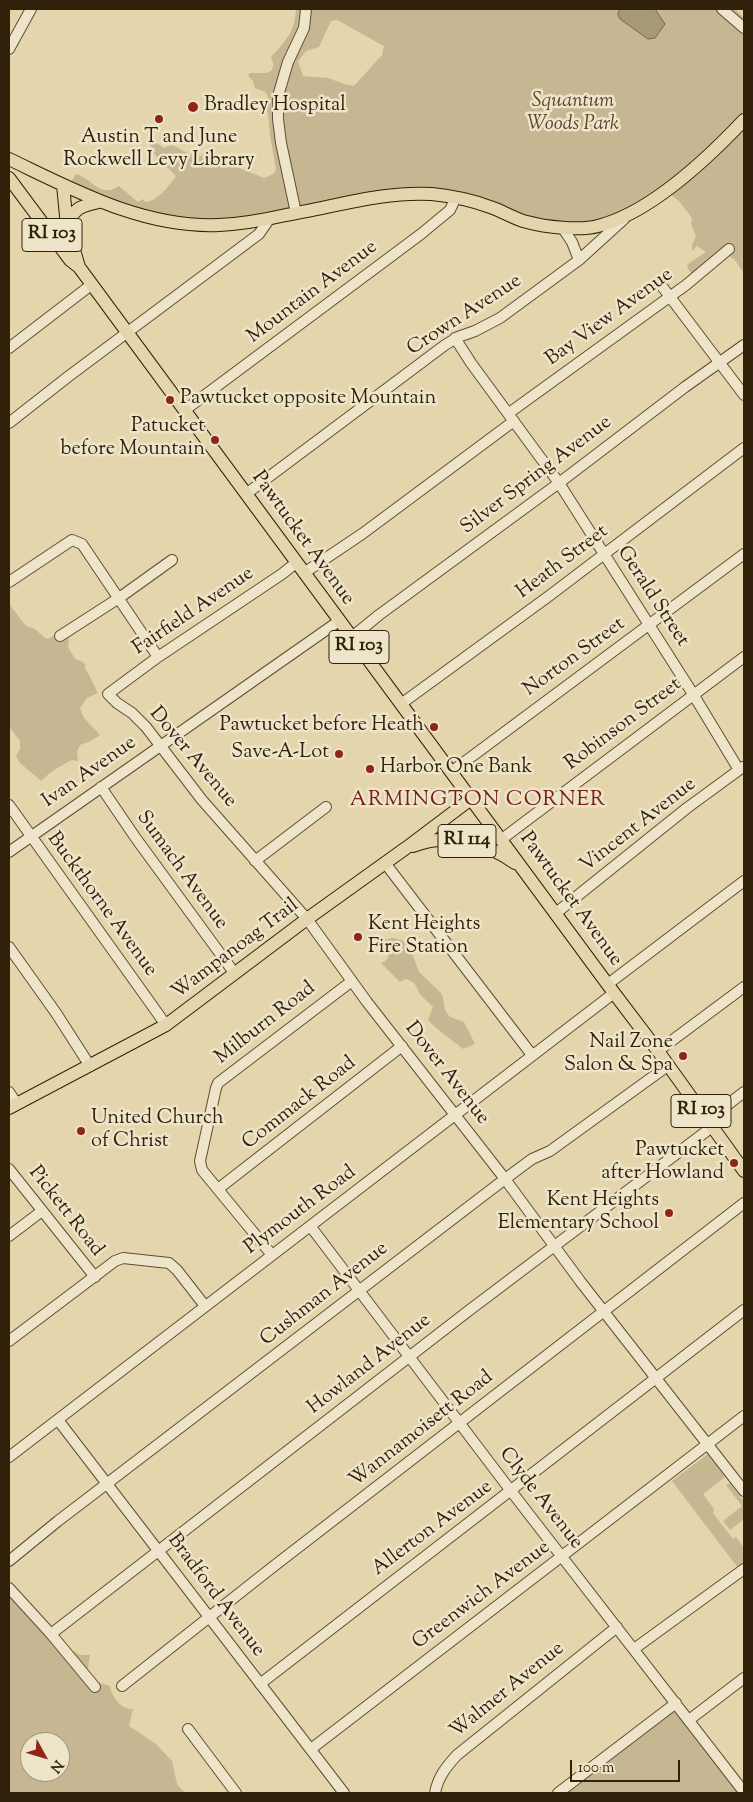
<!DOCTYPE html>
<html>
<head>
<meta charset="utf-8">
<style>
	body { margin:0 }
	#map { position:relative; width:753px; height:1802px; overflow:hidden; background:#e4d5ad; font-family:"Sorts Mill Goudy",serif }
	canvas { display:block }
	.frame { position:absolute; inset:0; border:10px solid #32210a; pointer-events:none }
	.north { position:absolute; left:20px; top:1732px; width:50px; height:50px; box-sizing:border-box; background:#ede4ca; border:1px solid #a2967d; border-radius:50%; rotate:129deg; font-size:14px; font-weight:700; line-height:20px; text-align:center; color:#32210a }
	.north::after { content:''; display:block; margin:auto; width:18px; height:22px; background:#8f2418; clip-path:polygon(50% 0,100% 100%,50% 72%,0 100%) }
	.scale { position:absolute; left:570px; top:1760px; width:110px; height:22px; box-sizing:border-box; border:2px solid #32210a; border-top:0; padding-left:6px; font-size:15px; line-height:18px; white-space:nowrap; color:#32210a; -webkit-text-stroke:4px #ede4ca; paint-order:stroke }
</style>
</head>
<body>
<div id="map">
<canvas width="753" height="1802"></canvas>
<div class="frame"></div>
<div class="north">N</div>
<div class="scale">100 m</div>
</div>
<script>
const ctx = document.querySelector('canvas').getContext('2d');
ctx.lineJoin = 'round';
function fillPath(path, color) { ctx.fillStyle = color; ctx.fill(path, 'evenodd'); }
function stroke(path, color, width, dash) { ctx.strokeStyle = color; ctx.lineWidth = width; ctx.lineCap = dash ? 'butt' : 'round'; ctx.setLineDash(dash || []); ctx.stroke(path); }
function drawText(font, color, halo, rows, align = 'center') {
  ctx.font = font + ' "Sorts Mill Goudy",serif'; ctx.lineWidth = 5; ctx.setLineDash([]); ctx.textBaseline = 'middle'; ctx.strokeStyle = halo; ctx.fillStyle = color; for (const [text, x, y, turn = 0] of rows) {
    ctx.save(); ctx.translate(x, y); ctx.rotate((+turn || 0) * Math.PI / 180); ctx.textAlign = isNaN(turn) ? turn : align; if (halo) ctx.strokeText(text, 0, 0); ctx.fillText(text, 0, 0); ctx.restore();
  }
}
fillPath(new Path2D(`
	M 296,9 L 735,9 L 744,18 L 744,273 L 734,259 L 727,255 L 693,276 L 687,267 L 688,264 L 706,252 L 697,246 L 692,251 L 692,245 L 696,236 L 691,224 L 692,218 L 679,201 L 666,191 L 634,215 L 554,228 L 449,196 L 341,203 L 187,224 L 69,186 L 76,174 C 93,179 100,199 119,186 L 138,202 L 143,199 L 145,202 C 158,201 169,186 176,176 L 155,155 L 150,144 C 156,141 159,144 163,148 L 172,145 L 197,158 L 204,154 C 222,161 240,168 259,176 L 264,178 L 274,174 L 276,169 L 270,136 L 268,113 L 264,106 L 268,96 L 265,92 L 255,88 L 253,81 L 248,75 L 250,73 L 266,73 L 271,71 L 274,65 L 271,57 C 286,41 295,31 296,9 ZM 337,20 L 384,46 L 382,55 L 354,86 L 344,84 L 328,78 L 303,76 C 302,71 299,66 298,61 L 306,51 L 319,47 L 331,21 Z
	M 9,604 L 26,626 L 35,629 L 46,639 L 50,638 L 57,633 L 64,634 L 69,639 L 68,647 L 75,659 L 83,662 L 86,666 L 84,667 C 90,675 93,684 98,693 L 87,698 L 80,708 L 84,718 L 100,735 L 91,741 L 80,745 L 77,751 L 78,761 L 72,760 C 60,766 51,771 41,781 L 20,763 L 16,756 L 20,749 L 20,741 L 9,727 Z
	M 393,938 L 402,940 L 411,950 L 419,972 L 442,994 L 445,1010 L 450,1017 L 464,1022 L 475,1044 L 463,1049 C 451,1039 438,1031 428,1020 L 433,1007 C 429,1002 423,998 420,994 C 415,985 417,983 406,979 L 400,982 L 381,963 L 386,961 L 389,954 L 381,940 Z
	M 708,1454 L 725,1477 L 703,1494 L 714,1509 L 713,1513 L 733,1539 L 736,1537 L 744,1548 L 744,1563 L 738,1568 L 672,1481 Z
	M 730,1483 L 744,1502 L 744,1519 L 730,1530 L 723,1521 L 742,1506 L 726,1485 Z
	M 9,1587 L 69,1649 L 80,1655 L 90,1655 L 87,1674 L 93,1681 L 110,1686 C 112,1697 121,1710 133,1709 L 129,1726 L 156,1744 L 172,1761 L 177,1784 L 185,1793 L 9,1793 ZM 30,1742 L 60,1742 L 60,1772 L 30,1772 Z
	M 673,1706 L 744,1793 L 562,1793 Z`), '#c6b691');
const water = new Path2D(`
	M 620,9 L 655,9 L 665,24 L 655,38 L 648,39 L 620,19 L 618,15 Z`);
fillPath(water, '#a79876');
stroke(water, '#78684b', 1);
const minor = new Path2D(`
	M 722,9 L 744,28
	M 9,49 L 31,9
	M 296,213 L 281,143 L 278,119 L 278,96 L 288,62 L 304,28 L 306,9
	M 562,227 L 572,242 L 579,260
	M 661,285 L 744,395
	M 455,338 L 471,363 L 559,483 L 693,694 L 739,770
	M 9,348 L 91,285
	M 185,410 L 421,234 L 450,210 L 456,197
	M 509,413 L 686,285 L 729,249
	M 9,423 L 69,376 L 259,234 L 270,218
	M 246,494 L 445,345 L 458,337 L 475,331 L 500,318 L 579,260 L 624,219
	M 297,562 L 282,574 L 158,657 L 108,694 L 117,703 L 132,713 L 146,727 L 202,800 L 307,919 L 367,1002 L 505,1179 L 580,1281 L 744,1491
	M 304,573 L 362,534 L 514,421
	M 9,582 L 72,540 L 82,544 L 158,657
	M 60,636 L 119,598 L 172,560
	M 352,637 L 379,615 L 559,483 L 685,387 L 744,345
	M 401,704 L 549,596 L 744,448
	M 451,772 L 744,554
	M 101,787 L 135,837 L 235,974
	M 9,805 L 166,1025
	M 502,839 L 744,657
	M 9,852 L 339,621
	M 255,861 L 326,807
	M 385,863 L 532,1055
	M 556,913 L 687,808 L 743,767
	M 9,947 L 56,1013 L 90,1066
	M 608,984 L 744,881
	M 658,1051 L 744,987
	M 9,1092 L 17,1104
	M 708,1120 L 744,1092
	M 9,1169 L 95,1277
	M 218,1189 L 402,1046
	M 311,1227 L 511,1491 L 744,1792
	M 9,1236 L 42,1211
	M 272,1255 L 202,1170 L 200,1161 L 216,1088 L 218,1083 L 352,981
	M 9,1341 L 115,1261 L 123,1258 L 169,1263 L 177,1270 L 205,1306
	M 58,1420 L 344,1793
	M 9,1457 L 614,993
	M 9,1561 L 58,1521 L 505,1179 L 532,1159 L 550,1151 L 669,1065
	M 9,1588 L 51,1634 L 95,1687
	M 51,1634 L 467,1312 L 712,1127
	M 634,1649 L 744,1569
	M 260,1684 L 744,1310
	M 122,1686 L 274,1566 L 744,1203
	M 689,1720 L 744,1678
	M 188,1729 L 236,1793
	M 311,1749 L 744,1416
	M 435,1793 C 438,1777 446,1767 457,1755 L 617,1627
	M 558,1793 L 676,1703`);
const major = new Path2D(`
	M 9,159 C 76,191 143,228 219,225 C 242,224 264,220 286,215 C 334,207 383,191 432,194 C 451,196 472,200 490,207 C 503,211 514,219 527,222 C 545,227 580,231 598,226 C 650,213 708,158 744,120
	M 9,178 L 70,260 L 79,267 L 614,993 L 658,1051 L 744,1171
	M 63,185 L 67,226 L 79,267
	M 67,226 C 74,208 80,206 99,202
	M 413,846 C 448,832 485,842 515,863
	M 9,1108 L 166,1025 L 307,919 L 406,848 L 471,799`);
stroke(minor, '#5e4e33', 12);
stroke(major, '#32210a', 14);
stroke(minor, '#ede4ca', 10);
stroke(major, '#e4d5ad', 12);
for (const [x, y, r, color] of [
	[193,107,6,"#8f2418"],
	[159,119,5,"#8f2418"],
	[170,400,5,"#8f2418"],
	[215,440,5,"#8f2418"],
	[434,727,5,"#8f2418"],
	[339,754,5,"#8f2418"],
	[370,769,5,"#8f2418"],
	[358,937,5,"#8f2418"],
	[683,1056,5,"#8f2418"],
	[81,1131,5,"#8f2418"],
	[734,1163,5,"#8f2418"],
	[669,1213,5,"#8f2418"]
]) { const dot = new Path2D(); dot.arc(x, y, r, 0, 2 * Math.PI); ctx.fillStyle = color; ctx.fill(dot); stroke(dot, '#ede4ca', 2); }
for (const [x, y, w] of [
	[52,235,60],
	[359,647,60],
	[467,841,58],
	[701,1111,60]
]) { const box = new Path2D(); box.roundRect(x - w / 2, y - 16.5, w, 33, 4); ctx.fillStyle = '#ede4ca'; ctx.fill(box); stroke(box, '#32210a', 1); }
drawText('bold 19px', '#32210a', null, [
	["RI 103",52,235],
	["RI 103",359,647],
	["RI 114",467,841],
	["RI 103",701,1111]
]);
drawText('italic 20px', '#57462c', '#ede4ca', [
	["Squantum",573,103],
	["Woods Park",573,126]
]);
drawText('20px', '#32210a', '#ede4ca', [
	["Bradley Hospital",204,107,"left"],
	["Austin T and June",159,139,"center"],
	["Rockwell Levy Library",159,162,"center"],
	["Pawtucket opposite Mountain",180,400,"left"],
	["Patucket",205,428],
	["before Mountain",205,451],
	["Pawtucket before Heath",424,727],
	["Save-A-Lot",329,754],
	["Harbor One Bank",380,769,"left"],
	["Kent Heights",368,926,"left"],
	["Fire Station",368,949,"left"],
	["Nail Zone",673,1044],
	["Salon & Spa",673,1067],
	["United Church",91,1120,"left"],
	["of Christ",91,1143,"left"],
	["Pawtucket",724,1152],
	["after Howland",724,1175],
	["Kent Heights",659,1202],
	["Elementary School",659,1225]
], 'right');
drawText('20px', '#32210a', '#ede4ca', [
	["Mountain Avenue",313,293,-37],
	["Crown Avenue",465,316,-33],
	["Bay View Avenue",610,318,-36],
	["Silver Spring Avenue",537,476,-37],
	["Pawtucket Avenue",302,539,54],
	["Heath Street",563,563,-37],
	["Gerald Street",652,597,57],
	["Fairfield Avenue",194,612,-34],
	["Norton Street",575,658,-36],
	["Robinson Street",624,725,-37],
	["Dover Avenue",192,758,50],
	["Ivan Avenue",90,773,-35],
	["Vincent Avenue",639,826,-38],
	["Sumach Avenue",181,871,54],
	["Pawtucket Avenue",570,900,54],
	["Buckthorne Avenue",101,905,54],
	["Wampanoag Trail",236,950,-37],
	["Milburn Road",266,1024,-38],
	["Dover Avenue",446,1074,52],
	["Commack Road",300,1104,-38],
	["Plymouth Road",301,1211,-37],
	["Pickett Road",65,1212,52],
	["Cushman Avenue",325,1295,-38],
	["Howland Avenue",370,1365,-38],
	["Wannamoisett Road",422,1430,-38],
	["Clyde Avenue",540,1499,52],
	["Allerton Avenue",433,1529,-37],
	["Bradford Avenue",215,1596,53],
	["Greenwich Avenue",482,1596,-37],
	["Walmer Avenue",508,1691,-39]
]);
ctx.letterSpacing = '1px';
drawText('21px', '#7a1f14', '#ede4ca', [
	["ARMINGTON CORNER",478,801]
]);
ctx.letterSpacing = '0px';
</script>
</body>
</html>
